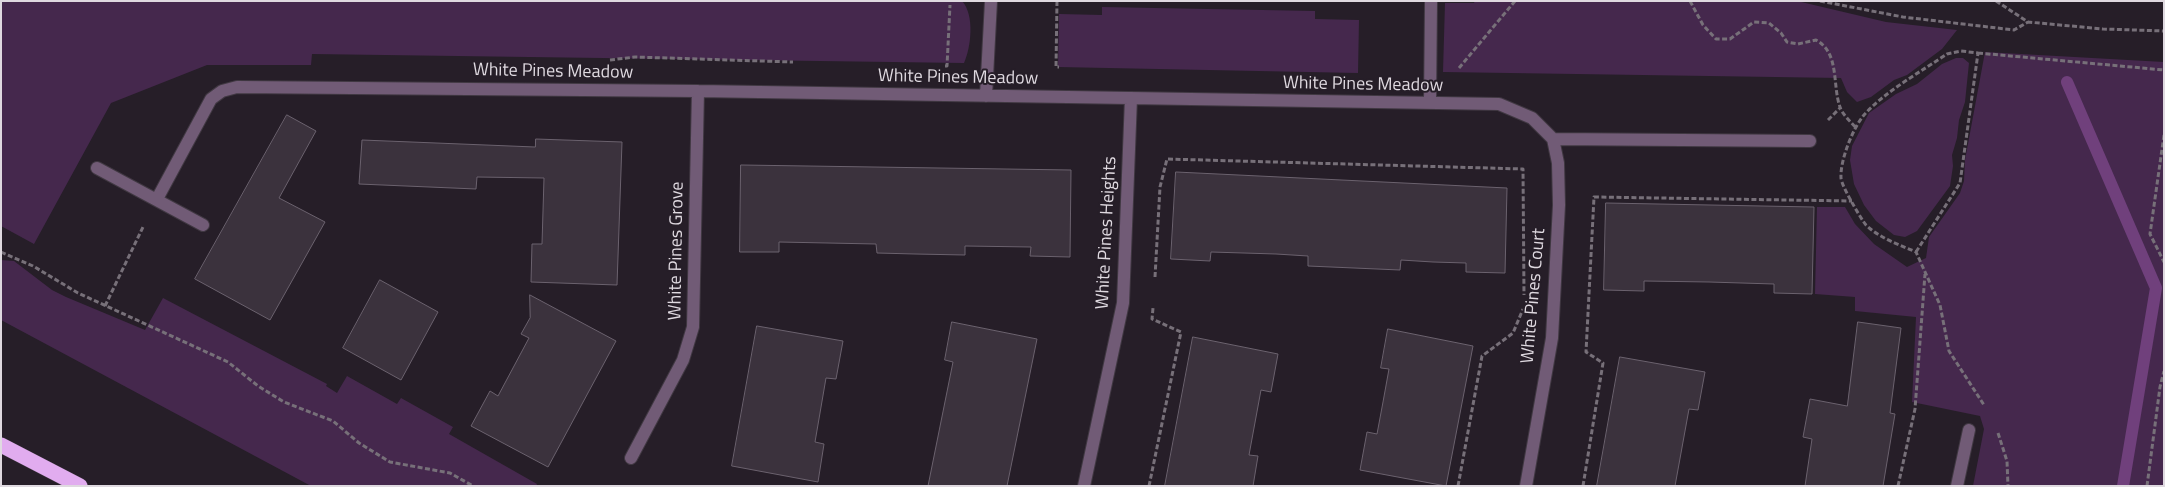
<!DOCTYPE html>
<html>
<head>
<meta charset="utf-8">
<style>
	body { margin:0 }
	#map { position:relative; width:2165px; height:487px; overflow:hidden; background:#261e28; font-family:"Titillium Web",sans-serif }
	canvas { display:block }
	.frame { position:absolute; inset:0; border:2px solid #dfd9e0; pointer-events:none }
</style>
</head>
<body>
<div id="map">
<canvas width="2165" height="487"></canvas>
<div class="frame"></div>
</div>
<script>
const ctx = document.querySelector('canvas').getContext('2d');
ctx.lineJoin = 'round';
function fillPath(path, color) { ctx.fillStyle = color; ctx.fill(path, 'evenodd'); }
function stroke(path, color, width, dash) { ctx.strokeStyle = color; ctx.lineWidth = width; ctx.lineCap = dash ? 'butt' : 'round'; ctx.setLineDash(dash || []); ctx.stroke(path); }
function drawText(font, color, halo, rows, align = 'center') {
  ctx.font = font + ' "Titillium Web",sans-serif'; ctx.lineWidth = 4; ctx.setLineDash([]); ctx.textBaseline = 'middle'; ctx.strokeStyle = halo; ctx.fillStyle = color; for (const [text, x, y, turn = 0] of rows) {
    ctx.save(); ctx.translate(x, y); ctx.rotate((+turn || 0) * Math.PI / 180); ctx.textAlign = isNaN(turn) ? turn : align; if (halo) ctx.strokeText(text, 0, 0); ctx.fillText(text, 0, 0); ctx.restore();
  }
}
fillPath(new Path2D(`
	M 1,1 L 962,1 C 975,15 971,48 964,63 L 312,54 L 311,65 L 207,65 L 111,103 L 34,244 L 1,226 Z
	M 1475,1 L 1797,1 L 1886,22 L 1957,30 L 1942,49 L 1907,75 L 1894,80 L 1871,97 L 1857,102 L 1847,92 L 1841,78 L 1443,72 L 1445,3 L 1474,3 Z
	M 1102,7 L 1315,11 L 1315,19 L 1359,20 L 1358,73 L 1058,67 L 1059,14 L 1102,15 Z
	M 1985,52 L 2164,62 L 2164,486 L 1973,486 L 1984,429 L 1980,416 L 1912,402 L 1916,317 L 1855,311 L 1855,297 L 1815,294 L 1817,207 L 1845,207 L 1855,224 L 1874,244 L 1907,267 L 1926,258 L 1929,237 L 1960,193 L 1964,181 L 1965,160 Z
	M 1956,58 L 1963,58 L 1969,63 L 1965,102 L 1959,120 L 1957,138 L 1952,155 L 1953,166 L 1950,186 L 1917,231 L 1905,237 L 1894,235 L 1876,221 L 1864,205 L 1854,184 L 1850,160 L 1852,146 L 1869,113 L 1896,94 L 1917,84 L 1942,64 Z
	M 1,260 L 14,261 L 52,290 L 66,297 L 145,330 L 163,298 L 327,384 L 326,386 L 337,393 L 347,376 L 397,404 L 401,398 L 453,427 L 449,434 L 537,484 L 536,486 L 311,486 L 1,320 Z`), '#45284d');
stroke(new Path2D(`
	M 2067,82 L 2156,288 L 2123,486`), '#70407c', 12);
const building = new Path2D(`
	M 287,115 L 316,131 L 279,198 L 325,222 L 270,320 L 195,279 Z
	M 536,139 L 622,142 L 617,285 L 531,282 L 532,244 L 542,244 L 544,178 L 477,177 L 476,189 L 359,184 L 362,140 L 535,147 Z
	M 741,165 L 1071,170 L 1070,257 L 1030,256 L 1031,247 L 965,246 L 965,255 L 915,254 L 877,253 L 876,244 L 779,242 L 779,252 L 740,252 Z
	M 1176,172 L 1507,188 L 1505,273 L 1466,272 L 1466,263 L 1433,262 L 1401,260 L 1400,270 L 1308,266 L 1308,256 L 1276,254 L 1211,252 L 1210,261 L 1171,259 Z
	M 1606,203 L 1814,207 L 1812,294 L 1774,293 L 1774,284 L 1709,282 L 1644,281 L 1644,291 L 1604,290 Z
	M 380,280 L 438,312 L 401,380 L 343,348 Z
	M 530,295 L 616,341 L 548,467 L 471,426 L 490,391 L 498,396 L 529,338 L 521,334 L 530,318 Z
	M 952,322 L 1037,339 L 1007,486 L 928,486 L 953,362 L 945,360 Z
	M 1858,322 L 1901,328 L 1890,413 L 1895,414 L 1883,486 L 1805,486 L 1812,439 L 1803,437 L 1810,399 L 1847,406 Z
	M 757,326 L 843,341 L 836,379 L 826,378 L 815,442 L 824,444 L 818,482 L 732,466 Z
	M 1388,329 L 1473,346 L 1446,486 L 1360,470 L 1367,432 L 1377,434 L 1383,402 L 1389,369 L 1381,368 Z
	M 1193,337 L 1278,354 L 1271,392 L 1261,390 L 1249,455 L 1258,456 L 1253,486 L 1165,486 Z
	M 1620,357 L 1705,372 L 1698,410 L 1689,409 L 1675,486 L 1597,486 Z`);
fillPath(building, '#3b323d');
stroke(building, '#6b626e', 1);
const minor = new Path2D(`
	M 986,96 L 991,1
	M 1430,103 L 1431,1
	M 97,168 L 203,225
	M 157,199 L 211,99 L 222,91 L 237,87 L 698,91 L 1499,104 L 1532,118 L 1553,139 L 1810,141
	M 631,458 L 683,360 L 693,327 L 698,91
	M 1084,486 L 1123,303 L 1131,98
	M 1526,486 L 1552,338 L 1559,205 L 1558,163 L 1553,139
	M 1957,486 L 1969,430`);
const motorway = new Path2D(`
	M 1,445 L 80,486`);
stroke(minor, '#403842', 14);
stroke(motorway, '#403842', 16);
stroke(new Path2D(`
	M 1057,1 L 1056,67 L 1059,67
	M 1690,1 L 1703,25 L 1716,39 L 1730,39 L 1754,22 L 1769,23 L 1781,33 L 1787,42 L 1798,44 L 1816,40 C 1840,53 1832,85 1840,107 C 1842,114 1851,122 1856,128
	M 1820,1 L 1903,17 L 2014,30 L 2028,22
	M 1996,1 L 2028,22 L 2103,29 L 2164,31
	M 1978,53 L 2164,70
	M 610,60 L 635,57 L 793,62
	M 945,66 L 947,66 L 950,5
	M 1459,68 L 1515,1
	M 1828,120 L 1840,108
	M 2164,135 L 2150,234 L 2164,262
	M 1,252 L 33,266 L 78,293 L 228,362 L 258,386 L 284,402 L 333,421 L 359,443 L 390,462 L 450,473 L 473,486
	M 1916,252 L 1960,183 L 1978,53 L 1961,51 L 1947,54 C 1922,71 1884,92 1864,115 C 1853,128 1840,160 1841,178 C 1841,185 1861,219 1866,225 C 1879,238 1900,245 1916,252 L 1940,305 L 1949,351 L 1984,405
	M 1155,277 L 1160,187 L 1167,159 L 1523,169 L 1524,295
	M 105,306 L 144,225
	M 1998,433 L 2007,461 L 2008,486
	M 1149,486 L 1181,332 L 1152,319 L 1153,308
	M 1458,486 L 1482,356 L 1513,333 L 1523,309
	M 1583,486 L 1603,363 L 1586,352 L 1594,197 L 1852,201
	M 1898,486 L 1915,409 L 1925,274
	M 2147,486 L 2160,387 L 2164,371`), '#777079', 3, [5, 2.5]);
stroke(minor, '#715b76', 12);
stroke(motorway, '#e1acef', 15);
drawText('18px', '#dfd9e0', '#261e28', [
	["White Pines Meadow",553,72,1],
	["White Pines Meadow",958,78,1],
	["White Pines Meadow",1363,85,1],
	["White Pines Heights",1107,233,-87],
	["White Pines Grove",677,251,-89],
	["White Pines Court",1534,296,-85]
]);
</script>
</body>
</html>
